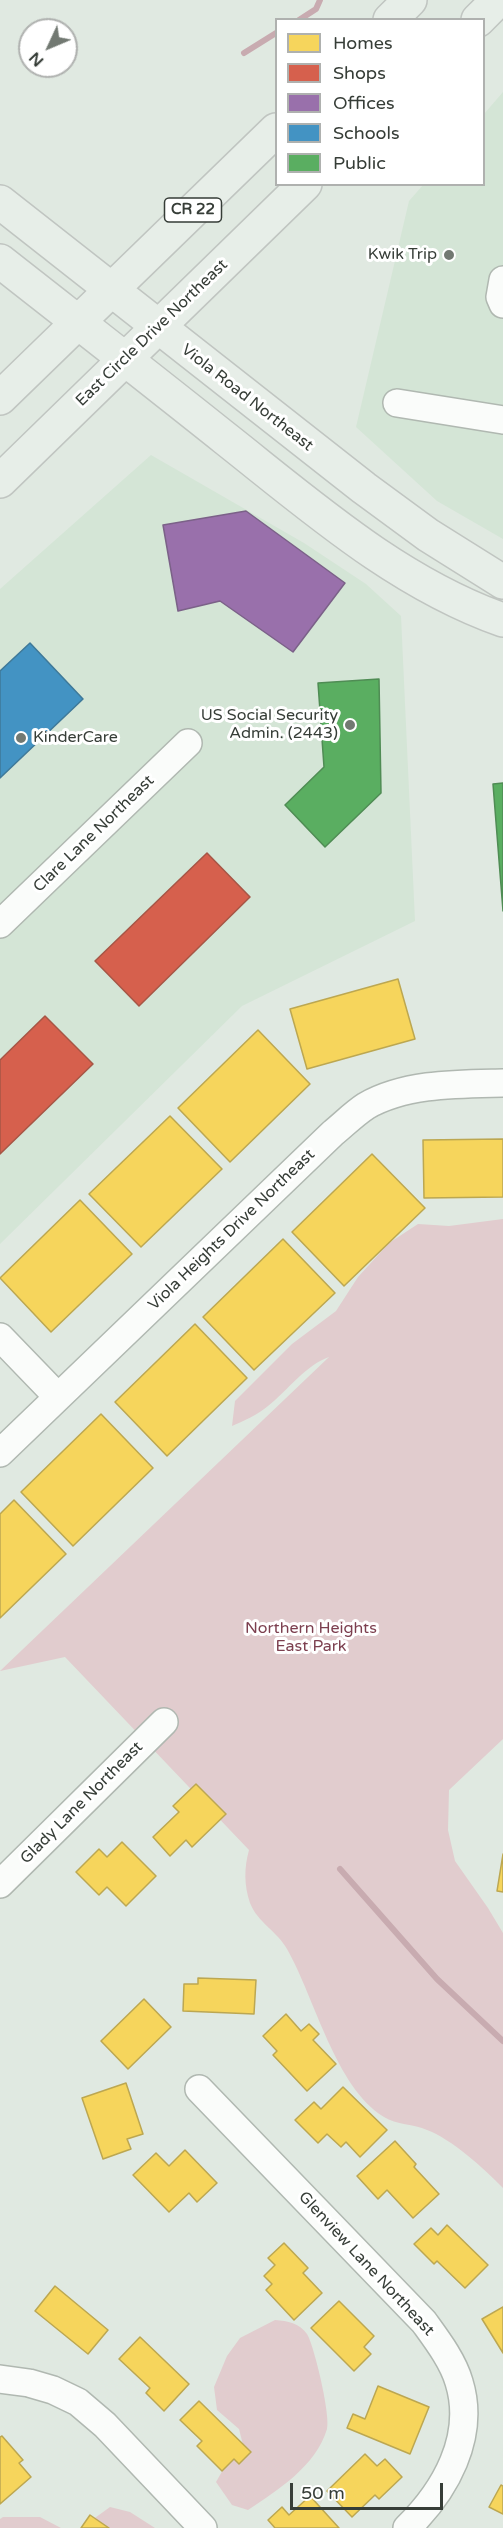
<!DOCTYPE html>
<html>
<head>
<meta charset="utf-8">
<style>
	body { margin:0 }
	#map { position:relative; width:503px; height:2528px; overflow:hidden; background:#e0e9e1; font-family:"Varela Round",sans-serif }
	canvas { display:block }
	.legend { position:absolute; left:275px; top:18px; width:210px; height:168px; box-sizing:border-box; background:#fff; border:2px solid #afb1af; margin:0; padding:8px 10px; list-style:none; font-size:18px; color:#363d37 }
	.legend li { display:flex; align-items:center; gap:12px; height:30px }
	.legend b { width:30px; border:2px solid #afb1af }
	.north { position:absolute; left:18px; top:18px; width:60px; height:60px; box-sizing:border-box; background:#fff; border:2px solid #afb1af; border-radius:50%; rotate:226deg; font-size:16px; font-weight:700; line-height:24px; text-align:center; color:#363d37 }
	.north::after { content:''; display:block; margin:auto; width:21px; height:27px; background:#727972; clip-path:polygon(50% 0,100% 100%,50% 72%,0 100%) }
	.scale { position:absolute; left:290px; top:2483px; width:153px; height:27px; box-sizing:border-box; border:3px solid #363d37; border-top:0; padding-left:8px; font-size:18px; line-height:21px; white-space:nowrap; color:#363d37; -webkit-text-stroke:4px #fff; paint-order:stroke }
</style>
</head>
<body>
<div id="map">
<canvas width="503" height="2528"></canvas>
<ul class="legend">
<li><b style="height:16px;background:#f6d55c"></b>Homes</li>
<li><b style="height:16px;background:#d6604d"></b>Shops</li>
<li><b style="height:16px;background:#9970ab"></b>Offices</li>
<li><b style="height:16px;background:#4393c3"></b>Schools</li>
<li><b style="height:16px;background:#5aae61"></b>Public</li>
</ul>
<div class="north">N</div>
<div class="scale">50 m</div>
</div>
<script>
const ctx = document.querySelector('canvas').getContext('2d');
ctx.lineJoin = 'round';
function fillPath(path, color) { ctx.fillStyle = color; ctx.fill(path, 'evenodd'); }
function stroke(path, color, width, dash) { ctx.strokeStyle = color; ctx.lineWidth = width; ctx.lineCap = dash ? 'butt' : 'round'; ctx.setLineDash(dash || []); ctx.stroke(path); }
function drawText(font, color, halo, rows, align = 'center') {
  ctx.font = font + ' "Varela Round",sans-serif'; ctx.lineWidth = 6; ctx.setLineDash([]); ctx.textBaseline = 'middle'; ctx.strokeStyle = halo; ctx.fillStyle = color; for (const [text, x, y, turn = 0] of rows) {
    ctx.save(); ctx.translate(x, y); ctx.rotate((+turn || 0) * Math.PI / 180); ctx.textAlign = isNaN(turn) ? turn : align; if (halo) ctx.strokeText(text, 0, 0); ctx.fillText(text, 0, 0); ctx.restore();
  }
}
fillPath(new Path2D(`
	M 503,92 L 503,539 L 437,501 L 356,427 L 409,201 L 423,185 L 484,184 L 484,114 Z
	M 151,455 L 304,543 L 366,584 L 401,616 L 415,921 L 242,1006 L 0,1244 L 0,589 Z`), '#d4e5d6');
fillPath(new Path2D(`
	M 503,1219 L 503,1739 L 449,1790 L 448,1830 L 455,1861 L 488,1908 L 503,1933 L 503,2188 C 486,2170 450,2138 427,2130 C 414,2124 396,2125 384,2117 C 335,2087 315,1998 287,1949 C 277,1931 258,1923 250,1903 C 244,1885 244,1868 249,1850 L 65,1657 L 0,1671 L 329,1357 C 306,1365 288,1390 268,1406 C 257,1415 244,1421 232,1426 L 235,1401 L 292,1344 L 336,1311 L 358,1277 L 389,1243 L 418,1224 L 449,1226 Z
	M 275,2320 C 288,2321 299,2323 307,2334 C 314,2345 331,2416 327,2429 C 316,2466 278,2490 248,2510 L 232,2505 L 216,2482 L 228,2461 L 243,2445 L 239,2429 L 217,2410 L 214,2387 L 227,2356 L 240,2338 Z
	M 110,2507 L 130,2512 L 155,2528 L 81,2528 Z
	M 3,2517 L 40,2517 L 61,2528 L 0,2528 L 0,2519 Z`), '#e1ccce');
const homes = new Path2D(`
	M 398,979 L 415,1039 L 307,1069 L 290,1009 Z
	M 258,1030 L 310,1084 L 230,1162 L 178,1108 Z
	M 170,1116 L 222,1169 L 141,1247 L 89,1194 Z
	M 503,1139 L 503,1197 L 424,1198 L 423,1140 Z
	M 372,1154 L 425,1208 L 344,1286 L 292,1232 Z
	M 80,1200 L 132,1254 L 51,1332 L 0,1278 Z
	M 283,1239 L 335,1293 L 254,1370 L 203,1317 Z
	M 195,1324 L 247,1378 L 167,1456 L 115,1402 Z
	M 101,1414 L 153,1468 L 73,1546 L 21,1492 Z
	M 14,1500 L 66,1554 L 0,1618 L 0,1514 Z
	M 196,1784 L 226,1814 L 192,1847 L 186,1840 L 170,1856 L 153,1837 L 179,1812 L 173,1806 Z
	M 122,1842 L 156,1876 L 126,1906 L 107,1887 L 99,1895 L 76,1872 L 99,1849 L 107,1857 Z
	M 503,1854 L 503,1892 L 497,1891 Z
	M 198,1978 L 256,1980 L 254,2014 L 183,2011 L 184,1984 L 198,1984 Z
	M 144,1999 L 171,2027 L 128,2069 L 101,2041 Z
	M 286,2014 L 301,2031 L 309,2024 L 319,2034 L 313,2040 L 336,2064 L 307,2091 L 273,2055 L 277,2051 L 263,2036 Z
	M 126,2083 L 143,2134 L 127,2139 L 131,2149 L 103,2159 L 82,2098 Z
	M 343,2087 L 387,2130 L 360,2157 L 346,2142 L 341,2147 L 327,2134 L 318,2143 L 295,2120 L 314,2102 L 321,2109 Z
	M 395,2141 L 416,2164 L 414,2167 L 439,2194 L 413,2218 L 387,2190 L 378,2199 L 357,2176 Z
	M 185,2150 L 217,2183 L 197,2202 L 189,2193 L 169,2212 L 133,2175 L 156,2153 L 169,2166 Z
	M 447,2225 L 488,2265 L 465,2288 L 437,2261 L 434,2264 L 414,2244 L 431,2228 L 438,2235 Z
	M 284,2243 L 308,2268 L 303,2273 L 322,2293 L 294,2320 L 266,2290 L 272,2284 L 264,2276 L 275,2265 L 268,2258 Z
	M 55,2286 L 108,2330 L 88,2354 L 35,2311 Z
	M 339,2301 L 374,2336 L 364,2347 L 371,2354 L 354,2371 L 311,2328 Z
	M 503,2307 L 503,2353 L 482,2319 Z
	M 140,2337 L 189,2384 L 164,2411 L 146,2393 L 150,2388 L 119,2359 Z
	M 378,2386 L 429,2407 L 410,2454 L 347,2428 L 353,2414 L 365,2419 Z
	M 199,2401 L 251,2452 L 239,2464 L 234,2459 L 222,2471 L 197,2446 L 202,2441 L 180,2420 Z
	M 2,2436 L 23,2460 L 19,2463 L 31,2477 L 0,2504 L 0,2437 Z
	M 365,2454 L 377,2466 L 385,2459 L 402,2477 L 379,2499 L 375,2495 L 352,2517 L 327,2491 Z
	M 501,2485 L 503,2486 L 503,2514 L 489,2507 Z
	M 310,2496 L 339,2528 L 275,2528 L 268,2520 L 282,2507 L 289,2515 Z
	M 90,2515 L 109,2528 L 81,2528 Z`);
fillPath(homes, '#f6d55c');
stroke(homes, '#bca751', 1.5);
const shops = new Path2D(`
	M 207,853 L 250,897 L 139,1006 L 95,961 Z
	M 45,1016 L 93,1064 L 0,1154 L 0,1060 Z`);
fillPath(shops, '#d6604d');
stroke(shops, '#a65646', 1.5);
const offices = new Path2D(`
	M 246,511 L 345,583 L 293,652 L 220,601 L 178,611 L 163,525 Z`);
fillPath(offices, '#9970ab');
stroke(offices, '#7b6188', 1.5);
const schools = new Path2D(`
	M 30,643 L 83,699 L 0,778 L 0,671 Z`);
fillPath(schools, '#4393c3');
stroke(schools, '#3f7999', 1.5);
const public = new Path2D(`
	M 379,679 L 381,793 L 325,847 L 285,805 L 324,767 L 318,683 Z
	M 503,783 L 503,911 L 493,784 Z`);
fillPath(public, '#5aae61');
stroke(public, '#4f8c54', 1.5);
stroke(new Path2D(`
	M 299,20 L 316,9 L 320,0
	M 244,53 L 276,33
	M 340,1869 L 437,1979 L 503,2041`), '#c8abb0', 6);
const minor = new Path2D(`
	M 503,280 L 500,297 L 503,304
	M 397,403 L 503,420
	M 0,924 L 188,743
	M 0,1337 L 58,1397
	M 0,1453 L 333,1133 C 344,1124 355,1113 366,1106 C 406,1083 459,1084 503,1083
	M 0,1884 L 164,1722
	M 199,2089 L 424,2322 C 437,2340 453,2361 459,2382 C 476,2437 445,2491 407,2528
	M 0,2379 L 29,2383 L 53,2390 L 78,2402 L 105,2425 L 203,2528`);
const major = new Path2D(`
	M 390,20 L 410,0
	M 478,20 L 498,0
	M 0,202 L 364,488 L 428,535 L 503,582
	M 0,261 C 75,320 151,379 226,439 C 312,507 398,583 503,620
	M 0,398 L 276,130
	M 0,481 L 305,184`);
stroke(minor, '#b0b8b1', 30);
stroke(major, '#c0c5c1', 36);
stroke(minor, '#fafcfa', 27);
stroke(major, '#e7eee8', 33);
for (const [x, y, r, color] of [
	[449,255,6,"#727972"],
	[350,725,6,"#727972"],
	[21,738,6,"#727972"]
]) { const dot = new Path2D(); dot.arc(x, y, r, 0, 2 * Math.PI); ctx.fillStyle = color; ctx.fill(dot); stroke(dot, '#fff', 2); }
for (const [x, y, w] of [
	[193,210,57]
]) { const box = new Path2D(); box.roundRect(x - w / 2, y - 12, w, 24, 4.5); ctx.fillStyle = '#fff'; ctx.fill(box); stroke(box, '#363d37', 1.5); }
drawText('bold 15px', '#363d37', null, [
	["CR 22",193,210]
]);
drawText('16px', '#363d37', '#fff', [
	["Kwik Trip",437,255],
	["US Social Security",338,716],
	["Admin. (2443)",338,734],
	["KinderCare",33,738,"left"]
], 'right');
drawText('16px', '#363d37', '#fff', [
	["East Circle Drive Northeast",152,333,-44],
	["Viola Road Northeast",247,398,38],
	["Clare Lane Northeast",94,834,-44],
	["Viola Heights Drive Northeast",232,1230,-44],
	["Glady Lane Northeast",82,1803,-45],
	["Glenview Lane Northeast",366,2264,47]
]);
drawText('16px', '#7c3f4f', '#fff', [
	["Northern Heights",311,1629],
	["East Park",311,1647]
]);
</script>
</body>
</html>
